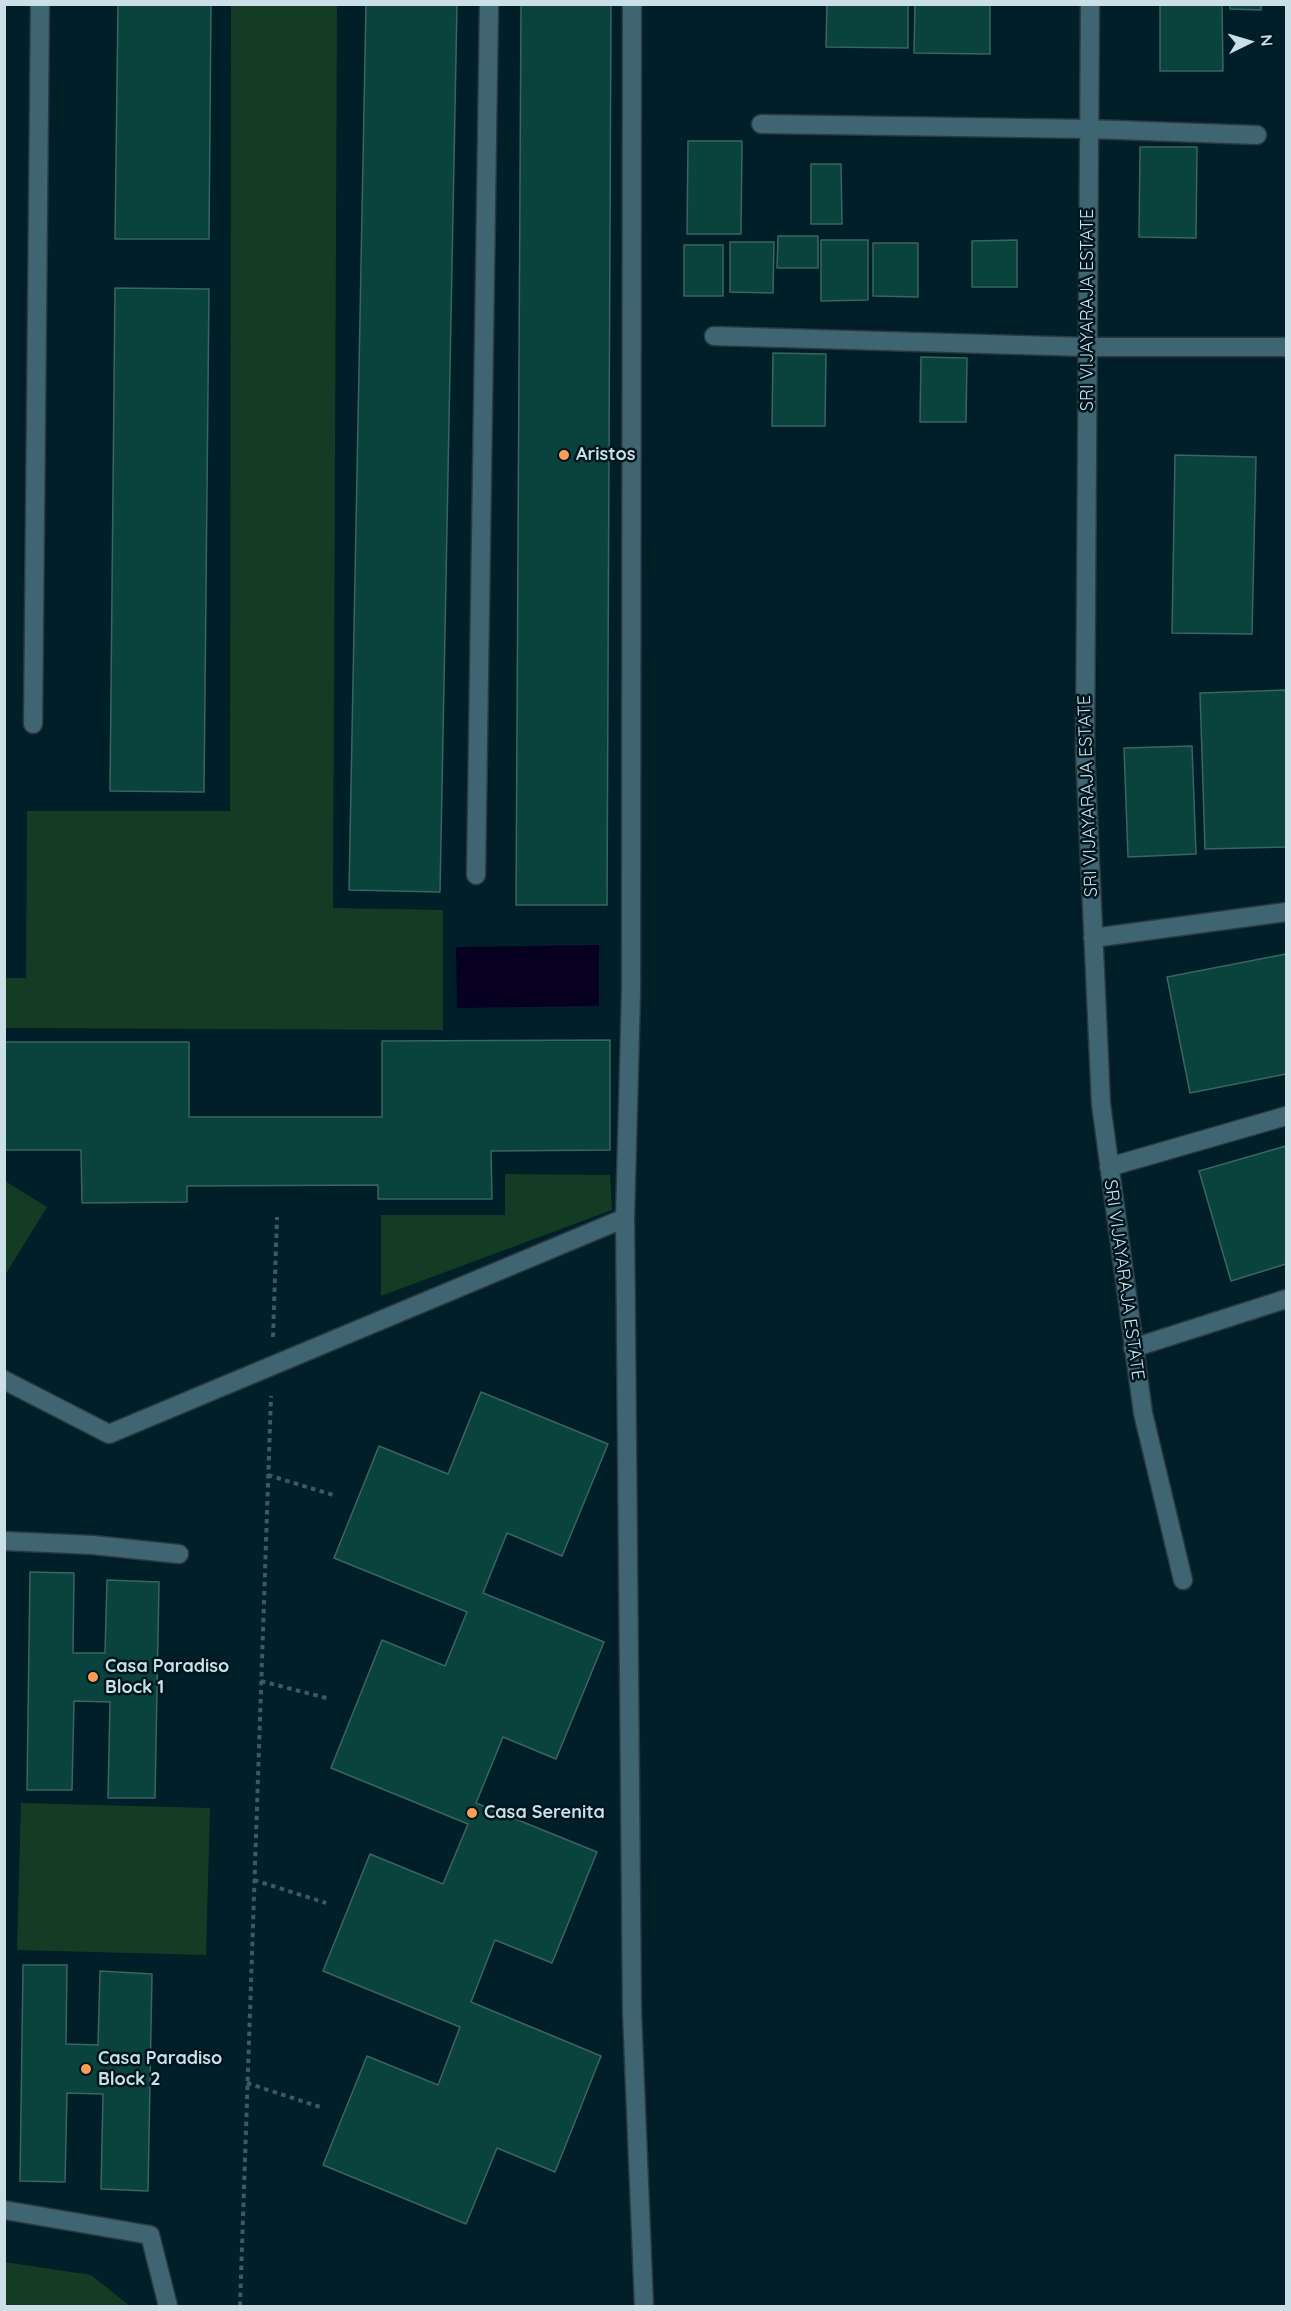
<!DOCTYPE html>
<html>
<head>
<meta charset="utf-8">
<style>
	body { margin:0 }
	#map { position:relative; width:1291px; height:2311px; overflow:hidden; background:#011f28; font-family:Quicksand,sans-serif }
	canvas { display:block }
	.frame { position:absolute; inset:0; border:6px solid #cadfe6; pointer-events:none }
	.north { position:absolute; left:1219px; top:12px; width:60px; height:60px; -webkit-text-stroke:4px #00161e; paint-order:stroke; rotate:85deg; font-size:16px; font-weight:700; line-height:24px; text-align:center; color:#cadfe6 }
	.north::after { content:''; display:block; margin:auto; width:21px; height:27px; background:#cadfe6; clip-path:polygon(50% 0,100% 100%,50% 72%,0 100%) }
</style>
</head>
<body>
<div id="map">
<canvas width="1291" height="2311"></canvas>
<div class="frame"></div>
<div class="north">N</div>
</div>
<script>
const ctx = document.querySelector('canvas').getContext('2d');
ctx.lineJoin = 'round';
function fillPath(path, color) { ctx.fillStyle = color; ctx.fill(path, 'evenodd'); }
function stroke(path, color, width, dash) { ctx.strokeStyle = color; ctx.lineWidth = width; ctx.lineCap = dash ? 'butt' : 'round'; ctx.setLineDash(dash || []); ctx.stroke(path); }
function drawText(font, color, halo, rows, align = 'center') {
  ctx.font = font + ' Quicksand,sans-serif'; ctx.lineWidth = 5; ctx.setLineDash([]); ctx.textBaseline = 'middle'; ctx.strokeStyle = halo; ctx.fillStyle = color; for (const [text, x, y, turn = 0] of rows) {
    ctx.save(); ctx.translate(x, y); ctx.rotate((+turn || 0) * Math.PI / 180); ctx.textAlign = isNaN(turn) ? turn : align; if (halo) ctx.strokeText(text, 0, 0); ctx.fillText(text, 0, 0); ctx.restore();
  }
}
fillPath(new Path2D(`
	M 231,5 L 337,5 L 333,908 L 443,910 L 443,1030 L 5,1028 L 5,978 L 26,978 L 27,811 L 230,811 Z
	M 505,1174 L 610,1175 L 612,1210 L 381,1296 L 381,1215 L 505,1215 Z
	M 5,1181 L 47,1207 L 5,1275 Z
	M 21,1803 L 210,1808 L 206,1955 L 17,1950 Z
	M 4,2262 L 91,2275 L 130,2306 L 5,2306 Z`), '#143c24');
fillPath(new Path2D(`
	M 599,945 L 599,1006 L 457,1008 L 456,947 Z`), '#070020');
const building = new Path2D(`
	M 118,4 L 211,4 L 209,239 L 115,239 Z
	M 366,4 L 457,4 L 440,892 L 349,890 Z
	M 521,4 L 611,4 L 607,905 L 516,905 Z
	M 827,4 L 908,4 L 908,48 L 826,47 Z
	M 915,4 L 990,4 L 990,54 L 914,53 Z
	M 1160,4 L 1222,4 L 1223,71 L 1160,71 Z
	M 1230,4 L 1261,4 L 1261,10 L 1230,9 Z
	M 688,141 L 742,141 L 741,234 L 687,234 Z
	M 1140,147 L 1197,147 L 1196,238 L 1139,237 Z
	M 811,164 L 841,164 L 842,224 L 811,224 Z
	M 778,236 L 818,236 L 818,268 L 777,268 Z
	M 821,240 L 868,240 L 868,300 L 821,301 Z
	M 1017,240 L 1017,287 L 972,287 L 972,241 Z
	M 730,242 L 774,242 L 773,293 L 730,292 Z
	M 873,243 L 918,243 L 918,297 L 873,296 Z
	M 684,245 L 723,245 L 723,296 L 684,296 Z
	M 115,288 L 209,289 L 204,792 L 110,791 Z
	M 773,353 L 826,354 L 825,426 L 772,426 Z
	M 921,357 L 967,358 L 966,422 L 920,422 Z
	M 1175,455 L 1256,457 L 1252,634 L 1172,633 Z
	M 1286,690 L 1286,847 L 1205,849 L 1200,693 Z
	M 1192,746 L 1196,854 L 1128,857 L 1124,748 Z
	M 1286,954 L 1286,1074 L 1190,1093 L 1167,977 Z
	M 610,1040 L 610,1150 L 491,1151 L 492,1199 L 378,1199 L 378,1185 L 187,1186 L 187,1202 L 82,1203 L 81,1150 L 4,1150 L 4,1042 L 189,1042 L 189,1117 L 382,1117 L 382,1041 Z
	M 1286,1146 L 1286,1264 L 1231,1281 L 1199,1171 Z
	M 481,1392 L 608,1444 L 562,1556 L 507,1533 L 483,1593 L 604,1642 L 556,1759 L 503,1737 L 476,1803 L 597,1852 L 552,1963 L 495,1940 L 471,2002 L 601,2056 L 555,2172 L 497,2148 L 466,2224 L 323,2165 L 367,2056 L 438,2085 L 460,2027 L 323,1971 L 370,1854 L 443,1884 L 468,1824 L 331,1768 L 382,1640 L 445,1666 L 467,1612 L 334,1558 L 379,1446 L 448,1474 Z
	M 30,1572 L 74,1573 L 73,1653 L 105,1653 L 107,1580 L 159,1582 L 155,1798 L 108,1798 L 110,1702 L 74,1701 L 72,1790 L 27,1790 Z
	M 23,1965 L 67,1965 L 66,2044 L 98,2045 L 100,1971 L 152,1974 L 148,2191 L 101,2189 L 103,2094 L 67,2093 L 65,2182 L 20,2181 Z`);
fillPath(building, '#0a433e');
stroke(building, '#3a6560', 1.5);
const minor = new Path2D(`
	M 1090,4 L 1085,752 L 1101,1104 L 1143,1413 L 1183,1580
	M 761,124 L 1089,129 L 1257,135
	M 714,336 L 1087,347 L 1286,347
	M 33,724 L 40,4
	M 476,875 L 489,4
	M 1093,938 L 1286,912
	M 1109,1167 L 1286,1116
	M 625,1218 L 632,2013 L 644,2306
	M 1133,1348 L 1286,1299
	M 4,1380 L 109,1434 L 625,1218 L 631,993 L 632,4
	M 4,1541 L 93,1545 L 179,1554
	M 4,2210 L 150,2235 L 168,2306`);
stroke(minor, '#2c373e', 21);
stroke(new Path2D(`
	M 273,1337 L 277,1217
	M 268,1475 L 333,1495
	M 261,1681 L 330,1699
	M 254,1880 L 326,1903
	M 247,2083 L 323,2108
	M 240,2306 L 271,1396`), '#3e5961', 4, [4.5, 4.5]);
stroke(minor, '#3e6571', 18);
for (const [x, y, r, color] of [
	[564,455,6,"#fd9c56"],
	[93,1677,6,"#fd9c56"],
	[472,1813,6,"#fd9c56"],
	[86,2069,6,"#fd9c56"]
]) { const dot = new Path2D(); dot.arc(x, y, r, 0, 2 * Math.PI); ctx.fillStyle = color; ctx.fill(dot); stroke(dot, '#00161e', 2); }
drawText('18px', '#cadfe6', '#00161e', [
	["SRI VIJAYARAJA ESTATE",1088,310,-90],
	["SRI VIJAYARAJA ESTATE",1088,796,-92],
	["SRI VIJAYARAJA ESTATE",1124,1280,82]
]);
drawText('bold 18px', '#cadfe6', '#00161e', [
	["Aristos",576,455],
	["Casa Paradiso",105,1667],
	["Block 1",105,1688],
	["Casa Serenita",484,1813],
	["Casa Paradiso",98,2059],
	["Block 2",98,2080]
], 'left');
</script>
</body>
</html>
